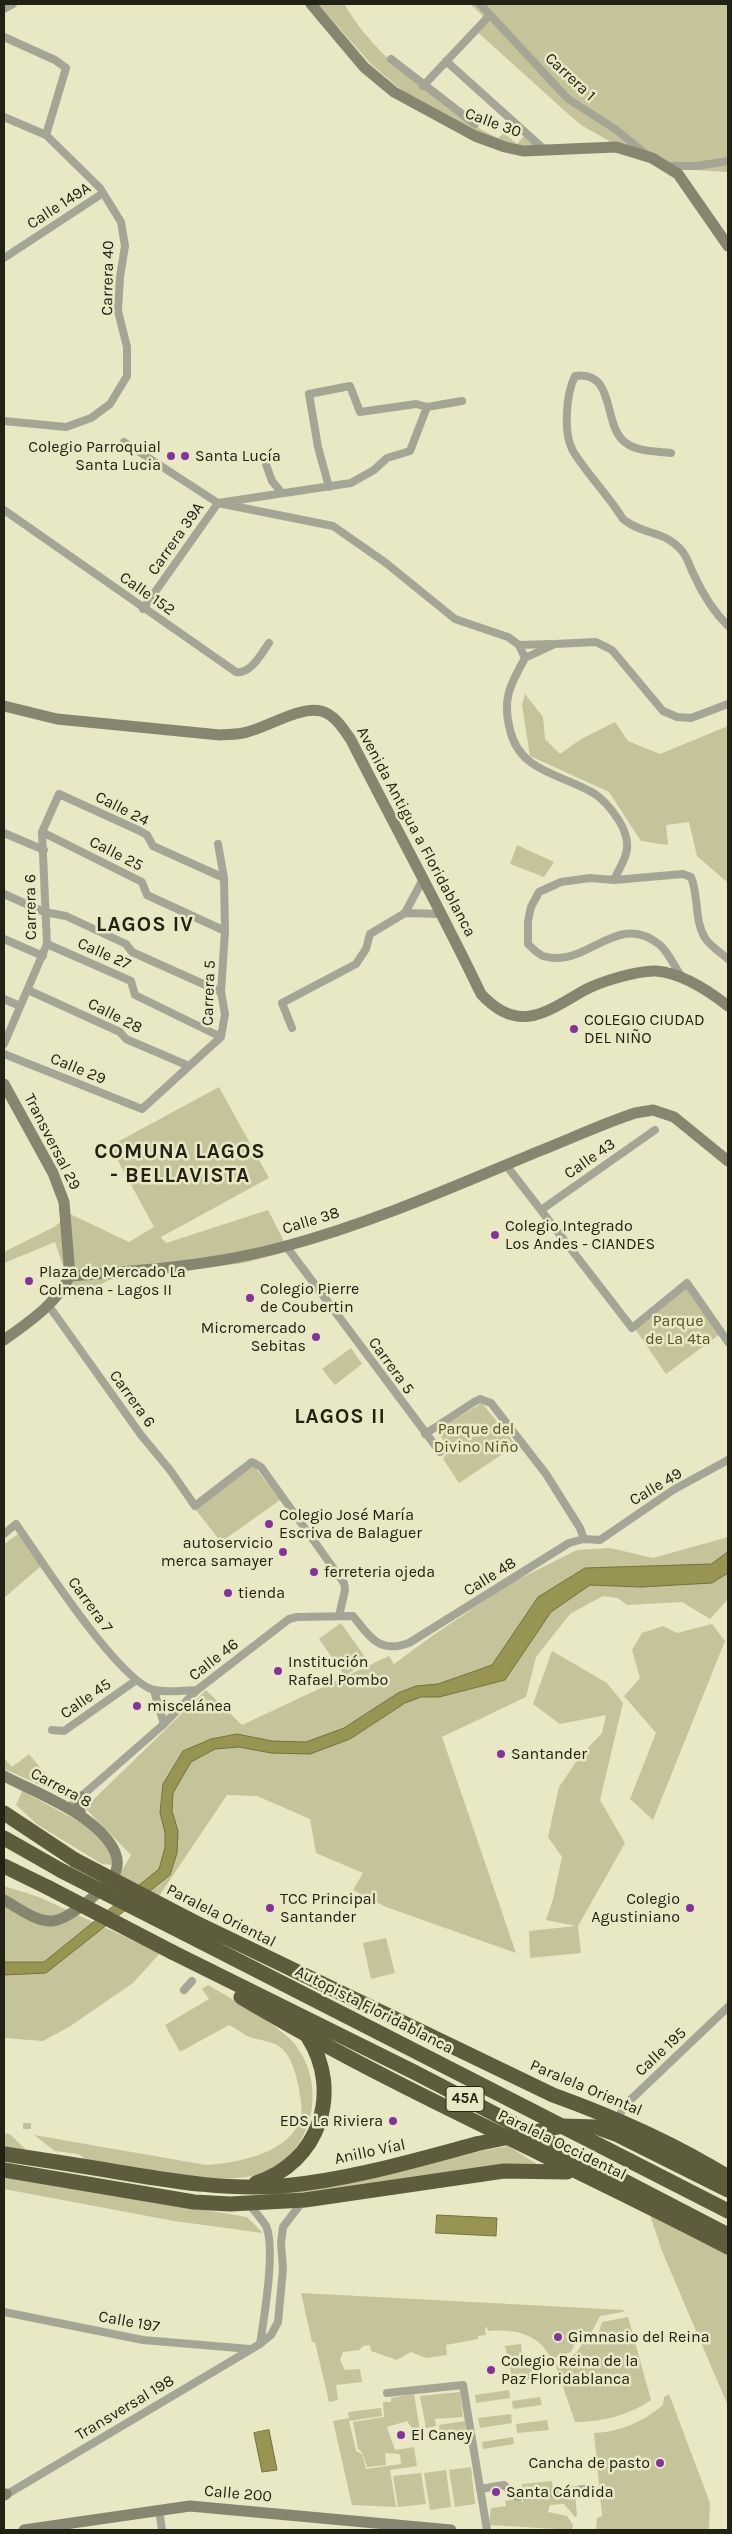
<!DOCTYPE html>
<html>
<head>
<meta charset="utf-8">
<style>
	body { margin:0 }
	#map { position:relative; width:732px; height:2534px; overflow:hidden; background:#e8e8c4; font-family:Karla,sans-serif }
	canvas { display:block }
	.frame { position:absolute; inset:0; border:5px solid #222214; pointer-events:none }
</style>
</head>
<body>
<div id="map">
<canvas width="732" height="2534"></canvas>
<div class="frame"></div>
</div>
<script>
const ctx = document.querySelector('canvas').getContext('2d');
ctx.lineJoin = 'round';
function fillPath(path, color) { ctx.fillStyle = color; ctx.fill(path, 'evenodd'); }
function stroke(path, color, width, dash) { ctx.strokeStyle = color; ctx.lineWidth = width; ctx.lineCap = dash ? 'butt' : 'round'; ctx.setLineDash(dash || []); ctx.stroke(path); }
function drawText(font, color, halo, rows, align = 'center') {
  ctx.font = font + ' Karla,sans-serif'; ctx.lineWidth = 5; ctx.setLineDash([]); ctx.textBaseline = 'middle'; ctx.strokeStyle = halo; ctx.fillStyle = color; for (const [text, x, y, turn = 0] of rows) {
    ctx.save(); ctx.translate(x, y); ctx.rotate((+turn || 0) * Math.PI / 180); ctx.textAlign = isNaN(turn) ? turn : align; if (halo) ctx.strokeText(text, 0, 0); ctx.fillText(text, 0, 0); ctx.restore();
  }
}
fillPath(new Path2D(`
	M 318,4 L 344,4 C 379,62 428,92 482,130 L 498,138 L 504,133 L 517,144 L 525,135 L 542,149 L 524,149 L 489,138 L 404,92 L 371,64 Z
	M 470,4 L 728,4 L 728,172 L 692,170 L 663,163 L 618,146 L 581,125 L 566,112 L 473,28 L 484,17 Z
	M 525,694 L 543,717 L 545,739 L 560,754 L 581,739 L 615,722 L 628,741 L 660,754 L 728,726 L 728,883 L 697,856 L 689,822 L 666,825 L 668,845 L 641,841 L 609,792 L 530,756 L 522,705 Z
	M 517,845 L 554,862 L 544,877 L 510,864 Z
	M 219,1087 L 269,1178 L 161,1237 L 166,1243 L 268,1210 L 289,1251 L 244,1263 L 109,1280 L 74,1299 L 55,1242 L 4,1263 L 4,1252 L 54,1227 L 70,1214 L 129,1242 L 154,1227 L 110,1146 Z
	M 686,1288 L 720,1334 L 666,1374 L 635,1329 Z
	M 351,1348 L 362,1364 L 335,1385 L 322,1369 Z
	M 482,1403 L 516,1445 L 459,1483 L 443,1459 L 449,1449 L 437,1430 Z
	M 254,1466 L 280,1500 L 221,1542 L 196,1510 L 225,1483 Z
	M 18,1534 L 41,1566 L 4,1598 L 4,1544 Z
	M 728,1537 L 728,1599 L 710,1619 L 682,1602 L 627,1605 L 618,1598 L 603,1596 L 570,1614 L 536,1657 L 526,1697 L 442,1737 L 516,1953 L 386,1907 L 353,1890 L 363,1873 L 316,1853 L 310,1819 L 257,1796 L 227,1795 L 151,1908 L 112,1888 L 131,1855 L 85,1808 L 206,1690 L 242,1725 L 389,1656 L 394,1664 L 432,1636 L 511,1583 L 577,1550 L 610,1548 L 653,1558 Z
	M 341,1623 L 367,1660 L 345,1676 L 319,1639 Z
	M 712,1624 L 725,1641 L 653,1820 L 630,1799 L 656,1733 L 624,1696 L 640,1678 L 632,1650 L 642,1633 L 663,1626 L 677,1633 Z
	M 552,1651 L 607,1683 L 623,1703 L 600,1800 L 625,1843 L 578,1926 L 581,1953 L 530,1958 L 529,1931 L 576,1926 L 546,1920 L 553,1899 L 562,1857 L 548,1837 L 559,1787 L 580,1756 L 602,1733 L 606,1715 L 560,1724 L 533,1704 Z
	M 29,1754 L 63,1795 L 4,1769 L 4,1758 L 12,1767 Z
	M 22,1791 L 91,1828 L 109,1849 L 113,1865 L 102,1864 L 38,1825 L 16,1805 Z
	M 4,1886 L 39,1897 L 160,1953 L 133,1983 L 69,2027 L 43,2041 L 4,2038 Z
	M 386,1938 L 395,1973 L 371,1979 L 363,1943 Z
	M 208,1985 C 230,1998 277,2024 293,2042 C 331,2087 312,2162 252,2176 C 227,2181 202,2177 176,2174 C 149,2171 121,2168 93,2164 L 78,2154 L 55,2151 L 34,2135 L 206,2165 C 237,2163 293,2153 301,2116 C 303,2108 300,2097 299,2089 C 297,2078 293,2062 286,2053 C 276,2039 259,2042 245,2035 C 240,2032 236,2028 229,2025 L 180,2052 L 165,2025 L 209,1999 L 202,1989 Z
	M 4,2133 L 11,2135 L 29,2153 L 4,2149 Z
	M 508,2146 L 537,2164 L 272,2198 L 270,2192 Z
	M 4,2176 L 247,2217 L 263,2233 L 174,2221 L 4,2189 Z
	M 650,2215 L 728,2255 L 728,2406 L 662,2251 Z
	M 301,2293 L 624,2310 L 623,2312 L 600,2316 L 589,2337 L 579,2336 L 571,2352 L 556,2357 L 552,2362 C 542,2334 515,2329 488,2331 L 487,2327 L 485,2328 L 486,2335 L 478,2336 L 478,2339 L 446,2345 L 447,2355 L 426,2358 L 411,2352 L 397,2360 L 371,2351 L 370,2345 L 363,2346 L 359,2350 L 343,2352 L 340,2360 L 345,2370 L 360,2369 L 362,2382 L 336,2385 L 338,2400 L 329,2402 L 315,2342 L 312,2342 Z
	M 628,2317 L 651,2400 C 630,2415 602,2422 575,2422 L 556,2366 L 576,2353 L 583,2343 L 596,2340 L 602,2322 Z
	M 521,2344 L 522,2357 L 538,2366 L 536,2375 L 526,2381 L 517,2382 L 516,2377 L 512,2377 L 505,2346 Z
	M 509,2390 L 510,2398 L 476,2403 L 475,2395 Z
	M 460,2392 L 463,2417 L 435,2419 L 436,2426 L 426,2428 L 420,2396 Z
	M 414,2394 L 420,2430 L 414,2431 L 407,2421 L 387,2427 L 395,2450 L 414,2447 L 417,2466 L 390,2470 L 396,2507 L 352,2505 L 333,2421 L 349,2418 L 348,2412 L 381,2408 L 382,2416 L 349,2421 L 356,2451 L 362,2454 L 366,2469 L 401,2464 L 400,2454 L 385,2453 L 386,2465 L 367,2467 L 362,2452 L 358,2449 L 353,2422 L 384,2417 L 383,2402 L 391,2402 L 391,2398 Z
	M 669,2394 L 710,2503 L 709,2530 L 596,2530 L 597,2518 L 602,2516 L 594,2433 C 620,2432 644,2421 663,2405 L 664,2397 Z
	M 540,2397 L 542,2405 L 513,2409 L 512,2401 Z
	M 511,2414 L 512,2423 L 480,2428 L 478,2418 Z
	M 547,2420 L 549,2430 L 517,2433 L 516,2424 Z
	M 465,2421 L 466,2433 L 440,2437 L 439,2425 Z
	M 513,2437 L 514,2444 L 483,2449 L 482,2442 Z
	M 471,2467 L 475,2504 L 455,2507 L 449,2470 Z
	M 446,2470 L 451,2507 L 430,2510 L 424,2473 Z
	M 421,2473 L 426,2504 L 398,2507 L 393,2476 Z
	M 552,2481 L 553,2489 L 523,2492 L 522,2484 Z
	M 575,2492 L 577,2516 L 575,2517 L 564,2504 L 550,2505 L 548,2512 L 567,2516 L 573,2525 L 572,2530 L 489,2525 L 491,2508 L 506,2506 L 505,2501 L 516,2499 L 523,2502 L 524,2498 Z`), '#c4c399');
const water = new Path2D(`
	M 728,1552 L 728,1573 L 712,1583 L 641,1587 L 590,1585 L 551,1612 L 505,1680 L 439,1697 L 421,1697 L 405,1703 L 350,1739 L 310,1754 L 271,1753 L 239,1747 L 215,1749 L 191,1762 L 173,1793 L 172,1811 L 178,1831 L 177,1853 L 170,1875 L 46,1973 L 4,1975 L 4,1962 L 44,1962 L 159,1869 L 165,1848 L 165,1832 L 160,1813 L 163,1784 L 183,1751 L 211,1739 L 237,1734 L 272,1741 L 306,1742 L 344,1728 L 398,1693 L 416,1686 L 438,1684 L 492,1665 L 538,1597 L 585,1568 L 711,1564 Z
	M 437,2215 L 497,2218 L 496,2236 L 436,2233 Z
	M 269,2430 L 277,2470 L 262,2472 L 254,2433 Z`);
fillPath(water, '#979551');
stroke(water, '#74723f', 1);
stroke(new Path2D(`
	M 27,2129 L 27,2123`), '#c0c0a1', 8, [8, 4]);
stroke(new Path2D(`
	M 480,4 L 568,99 L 615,129 L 646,154
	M 4,9 L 13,4
	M 4,37 L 55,60 L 66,68 L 46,135
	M 391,59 L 475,124
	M 446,61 L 546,151
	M 423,86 L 490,15
	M 4,117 L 46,135 L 100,188 L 121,222 L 125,246 L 120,277 L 118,311 L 127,347 L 127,376 L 110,404 L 91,418 L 66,427 L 4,421
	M 666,166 L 697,166 L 728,161
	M 4,258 L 103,193
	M 124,442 L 218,503 L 333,526 L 386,563 L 455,619 L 508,637 L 519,645 L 525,658 C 510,685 502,699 510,730 C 520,773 563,774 595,794 C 604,800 612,810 618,819 C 623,827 628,838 627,848 C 627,858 618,870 614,880
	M 671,453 C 656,451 638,452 626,443 C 602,427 617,370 575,376 C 566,394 563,433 573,451 C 587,474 608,495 623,519 C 642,535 665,530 682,551 C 688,558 690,568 694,575 C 703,595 713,611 728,626
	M 263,456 L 272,481 L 282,493
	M 329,487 L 318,447 L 309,394 L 350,386 L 360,412 L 416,404 L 427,407 L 462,401
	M 4,510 L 236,672 C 251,674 261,654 269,643
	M 143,609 L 218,503 L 351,483 L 374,470 L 387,458 L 410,451 L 427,407
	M 519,645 L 551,644
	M 525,658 L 555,644 L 596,642 L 612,650 L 663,711 L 677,717 L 691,718 L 728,704
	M 42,832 L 142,882 L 147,895 L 225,931
	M 4,833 L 44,850
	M 4,894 L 44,912 L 66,916 L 126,944 L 132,952 L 221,992
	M 405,913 L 422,881
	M 4,939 L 43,956
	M 47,944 L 131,981 L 135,995 L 221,1037
	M 682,977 C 675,968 669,953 660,945 C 616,909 587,970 543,956 C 538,954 532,948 528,944 L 528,921 L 531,907 L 539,892 L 561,882 L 590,878 L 614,880 L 683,874 L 691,877 C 699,896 694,920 705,938 C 710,946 721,953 728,959
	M 28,990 L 120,1032 L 126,1039 L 189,1066
	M 4,999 L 20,1006
	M 292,1028 L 282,1003 L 356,964 L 366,949 L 370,934 L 405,913 L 442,914
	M 4,1044 L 47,944 L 42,832 L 59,794 L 140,831 L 147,835 L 153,846 L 224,878
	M 4,1054 L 142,1109 L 221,1037 L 225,1014 L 221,992 L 225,931 L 224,878 L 218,844
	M 506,1165 L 632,1328 L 687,1283 L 728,1342
	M 541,1210 L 655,1130
	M 286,1246 L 440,1452
	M 49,1306 L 141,1435 L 170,1470 L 195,1506 L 252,1462 L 261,1467 L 344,1583 L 345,1590 L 339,1616
	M 425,1434 L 474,1402 L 480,1399 L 491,1403 L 546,1474 L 580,1528 L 584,1539
	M 4,1534 L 16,1524 C 38,1556 121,1685 155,1690 C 168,1693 184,1690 197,1690
	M 154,1691 L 164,1724
	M 52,1730 L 64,1731 L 135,1681
	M 68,1808 L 164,1724 L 197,1690 L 289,1619 L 297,1617 L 353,1616 C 370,1637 379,1654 409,1643 L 569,1543 L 584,1539 L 600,1540 L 673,1490 L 728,1460
	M 184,1990 L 192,1981
	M 618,2121 L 623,2107 L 728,2007
	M 249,2204 C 254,2211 262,2219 266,2226 C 276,2248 264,2318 260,2344
	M 4,2312 L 143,2340 L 250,2349
	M 387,2393 L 463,2385 L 487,2530
	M 480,2489 L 504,2485 L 517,2497 L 585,2489
	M 4,2496 L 260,2344 L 271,2335 L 278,2322 L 283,2269 L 281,2243 L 283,2227 L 303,2201
	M 159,2509 L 162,2530`), '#a5a596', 8);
stroke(new Path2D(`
	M 311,4 L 364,67 L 394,92 L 475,136 L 505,147 L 523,151 L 616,147 L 652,158 L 678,174 L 728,246
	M 4,706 L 57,719 L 220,735 C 229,734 238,735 247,732 C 268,727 300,706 321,711 C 335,715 343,728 351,740 C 394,825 440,908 481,994 C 518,1034 545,1013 583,991 C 599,982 638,970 656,971 C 682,973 709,991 728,1006
	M 4,1084 L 53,1173 L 64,1202 L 70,1276
	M 4,1340 C 30,1321 55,1305 70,1276 C 140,1271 218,1265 286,1246 C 372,1223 455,1186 537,1152 C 570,1139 602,1124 635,1113 L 653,1110 L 674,1117 L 728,1161
	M 4,1776 C 38,1794 98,1815 115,1852 C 117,1857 118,1865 116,1871 C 109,1886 69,1920 52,1921 C 36,1922 17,1907 4,1900
	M 81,1816 L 79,1807 L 81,1797
	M 4,2495 L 6,2494
	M 24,2530 L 190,2506 L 451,2530`), '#868670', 11);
stroke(new Path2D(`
	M 4,1813 L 75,1860
	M 4,1838 L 62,1871
	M 4,1866 L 49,1888
	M 192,1921 L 553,2095 C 614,2117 673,2143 728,2177
	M 184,1933 L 728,2211
	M 172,1952 L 414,2072 L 728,2235
	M 241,1997 C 398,2091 566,2162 728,2247
	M 4,2154 C 44,2160 84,2166 124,2173 C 177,2182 229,2190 283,2186 C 348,2180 413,2161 476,2144
	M 4,2170 L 194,2202 L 230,2204 L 305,2200 L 504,2171 L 567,2172
	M 256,2183 C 319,2163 343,2092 308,2037`), '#5d5c3d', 15);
stroke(new Path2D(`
	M 75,1860 L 192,1921
	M 62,1871 L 184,1933
	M 49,1888 L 172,1952
	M 476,2144 L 563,2126 L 596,2127 L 618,2135 L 728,2190`), '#5d5c3d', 15);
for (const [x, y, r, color] of [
	[171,456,5,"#85319f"],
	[185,456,5,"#85319f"],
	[574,1029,5,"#85319f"],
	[495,1235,5,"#85319f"],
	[29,1281,5,"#85319f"],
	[250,1298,5,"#85319f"],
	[316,1337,5,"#85319f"],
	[269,1524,5,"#85319f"],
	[283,1552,5,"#85319f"],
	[314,1572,5,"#85319f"],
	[228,1593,5,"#85319f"],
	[278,1671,5,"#85319f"],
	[137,1706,5,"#85319f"],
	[501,1754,5,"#85319f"],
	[270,1908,5,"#85319f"],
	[690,1908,5,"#85319f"],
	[393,2121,5,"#85319f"],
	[558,2337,5,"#85319f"],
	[491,2370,5,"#85319f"],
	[401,2435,5,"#85319f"],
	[660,2463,5,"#85319f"],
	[496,2492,5,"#85319f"]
]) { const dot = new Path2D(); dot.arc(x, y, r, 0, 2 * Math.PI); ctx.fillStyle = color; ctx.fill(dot); stroke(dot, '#e8e8c4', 2); }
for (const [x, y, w] of [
	[465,2099,38]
]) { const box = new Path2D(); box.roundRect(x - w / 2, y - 12.5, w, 25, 4); ctx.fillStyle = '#e8e8c4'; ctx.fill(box); stroke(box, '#222214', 1); }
drawText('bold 15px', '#222214', null, [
	["45A",465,2099]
]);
drawText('16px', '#222214', '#e8e8c4', [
	["Carrera 1",570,77,43],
	["Calle 30",493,123,20],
	["Calle 149A",59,206,-33],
	["Carrera 40",108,278,-89],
	["Carrera 39A",176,539,-55],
	["Calle 152",147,594,35],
	["Calle 24",122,809,27],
	["Avenida Antigua a Floridablanca",416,832,62],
	["Calle 25",116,854,27],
	["Carrera 6",31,907,-91],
	["Calle 27",104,954,24],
	["Carrera 5",209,993,-88],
	["Calle 28",115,1016,27],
	["Calle 29",78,1069,22],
	["Transversal 29",52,1142,63],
	["Calle 43",590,1159,-35],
	["Calle 38",311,1221,-17],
	["Carrera 5",391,1366,54],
	["Carrera 6",132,1399,54],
	["Calle 49",656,1487,-31],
	["Calle 48",490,1577,-32],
	["Carrera 7",90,1605,54],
	["Calle 46",214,1660,-38],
	["Calle 45",86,1699,-35],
	["Carrera 8",61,1788,28],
	["Paralela Oriental",221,1916,27],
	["Autopista Floridablanca",374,2010,27],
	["Calle 195",661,2052,-43],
	["Paralela Oriental",586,2088,23],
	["Paralela Occidental",562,2145,26],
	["Anillo Víal",370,2152,-12],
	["Calle 197",129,2322,10],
	["Transversal 198",125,2408,-31],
	["Calle 200",238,2494,5]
]);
drawText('16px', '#222214', '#e8e8c4', [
	["Colegio Parroquial",161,447,"right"],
	["Santa Lucia",161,465,"right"],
	["Santa Lucía",195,456],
	["COLEGIO CIUDAD",584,1020],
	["DEL NIÑO",584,1038],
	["Colegio Integrado",505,1226],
	["Los Andes - CIANDES",505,1244],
	["Plaza de Mercado La",39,1272],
	["Colmena - Lagos II",39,1290],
	["Colegio Pierre",260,1289],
	["de Coubertin",260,1307],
	["Micromercado",306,1328,"right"],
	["Sebitas",306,1346,"right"],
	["Colegio José María",279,1515],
	["Escriva de Balaguer",279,1533],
	["autoservicio",273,1543,"right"],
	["merca samayer",273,1561,"right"],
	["ferreteria ojeda",324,1572],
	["tienda",238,1593],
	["Institución",288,1662],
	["Rafael Pombo",288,1680],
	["miscelánea",147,1706],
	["Santander",511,1754],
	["TCC Principal",280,1899],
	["Santander",280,1917],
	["Colegio",680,1899,"right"],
	["Agustiniano",680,1917,"right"],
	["EDS La Riviera",383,2121,"right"],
	["Gimnasio del Reina",568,2337],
	["Colegio Reina de la",501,2361],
	["Paz Floridablanca",501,2379],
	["El Caney",411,2435],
	["Cancha de pasto",650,2463,"right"],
	["Santa Cándida",506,2492]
], 'left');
drawText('16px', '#575521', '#e8e8c4', [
	["Parque",678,1321],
	["de La 4ta",678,1339],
	["Parque del",476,1429],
	["Divino Niño",476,1447]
]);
ctx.letterSpacing = '1px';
drawText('bold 21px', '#222214', '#e8e8c4', [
	["LAGOS IV",145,925],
	["COMUNA LAGOS",180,1152],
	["- BELLAVISTA",180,1176],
	["LAGOS II",340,1417]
]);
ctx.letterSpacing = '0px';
</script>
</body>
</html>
